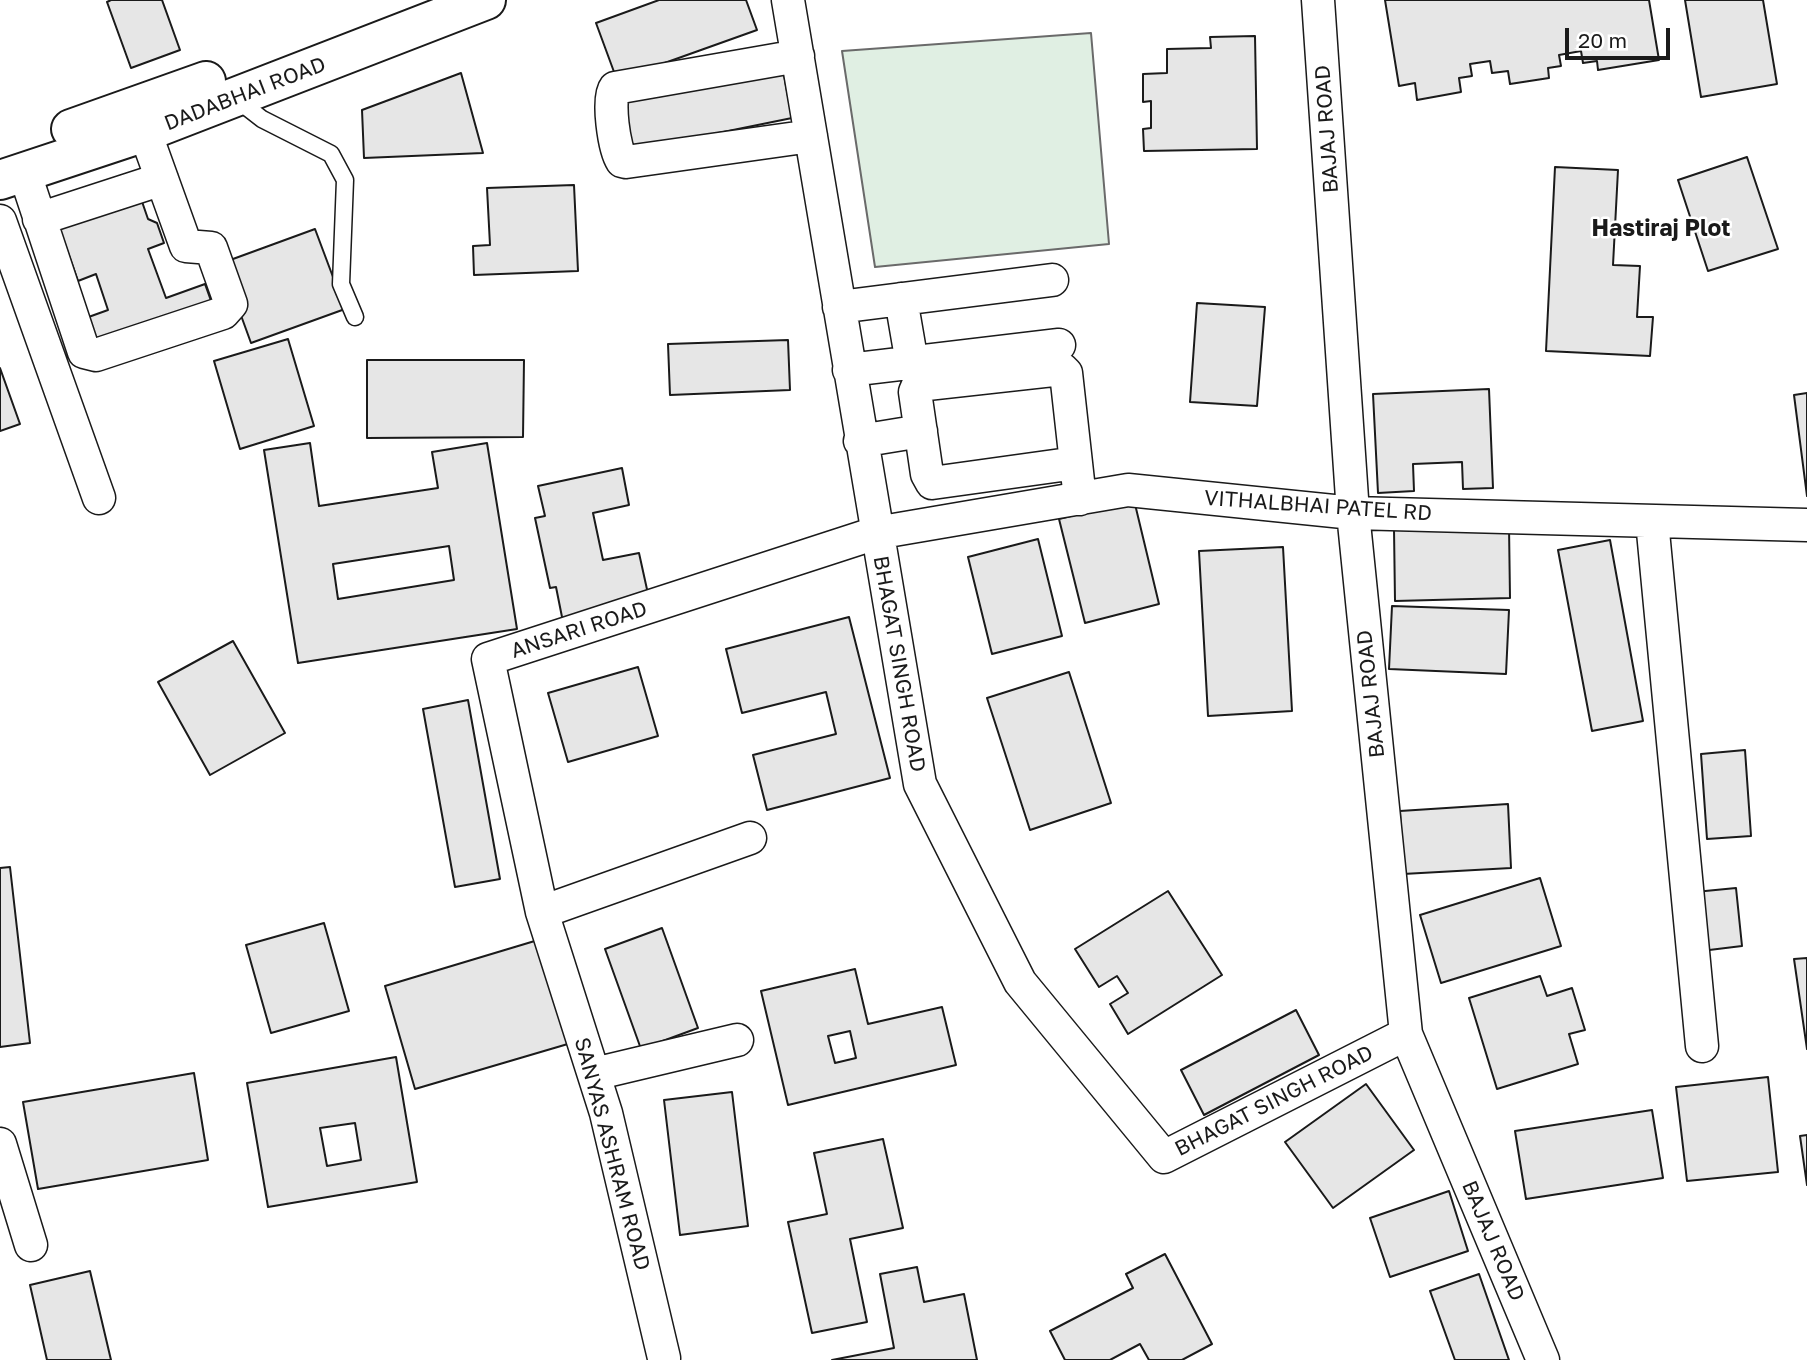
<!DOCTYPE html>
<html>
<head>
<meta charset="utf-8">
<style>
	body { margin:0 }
	#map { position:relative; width:1807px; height:1360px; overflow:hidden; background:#fff; font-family:"Golos Text",sans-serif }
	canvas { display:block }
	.scale { position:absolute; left:1565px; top:28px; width:105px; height:32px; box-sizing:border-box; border:4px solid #1a1a1a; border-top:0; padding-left:9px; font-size:21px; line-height:24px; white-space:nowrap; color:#1a1a1a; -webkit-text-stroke:5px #fff; paint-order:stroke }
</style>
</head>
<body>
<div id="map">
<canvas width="1807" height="1360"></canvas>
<div class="scale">20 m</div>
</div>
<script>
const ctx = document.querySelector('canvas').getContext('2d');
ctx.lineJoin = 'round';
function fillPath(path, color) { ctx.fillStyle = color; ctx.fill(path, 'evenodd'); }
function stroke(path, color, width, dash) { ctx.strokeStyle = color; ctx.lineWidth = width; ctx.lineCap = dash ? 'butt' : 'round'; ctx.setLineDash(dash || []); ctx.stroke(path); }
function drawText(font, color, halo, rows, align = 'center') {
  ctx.font = font + ' "Golos Text",sans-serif'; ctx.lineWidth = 5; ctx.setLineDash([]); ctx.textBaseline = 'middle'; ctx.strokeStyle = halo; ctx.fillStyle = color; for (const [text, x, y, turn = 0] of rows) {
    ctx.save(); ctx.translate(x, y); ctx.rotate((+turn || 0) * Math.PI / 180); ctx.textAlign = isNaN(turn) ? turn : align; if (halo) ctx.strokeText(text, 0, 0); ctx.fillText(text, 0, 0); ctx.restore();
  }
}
const green = new Path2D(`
	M 1091,33 L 1109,244 L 875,267 L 842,51 Z`);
fillPath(green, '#e0efe3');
stroke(green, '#6a6a6a', 2);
const building = new Path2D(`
	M 111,0 L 162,0 L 180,50 L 131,68 L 107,2 Z
	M 659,0 L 746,0 L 757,30 L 617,80 L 596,23 Z
	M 1385,0 L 1649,0 L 1659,60 L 1598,70 L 1597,61 L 1583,63 L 1581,51 L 1559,55 L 1561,66 L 1548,68 L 1549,78 L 1510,84 L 1508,71 L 1492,73 L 1490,61 L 1470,64 L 1472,76 L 1459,78 L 1461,92 L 1417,100 L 1415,83 L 1399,86 Z
	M 1685,0 L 1763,0 L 1777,84 L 1701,97 Z
	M 1255,36 L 1257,149 L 1144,151 L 1143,129 L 1151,128 L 1151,101 L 1143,102 L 1143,74 L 1167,73 L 1167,49 L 1211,48 L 1210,37 Z
	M 782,64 L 792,118 L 625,152 L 614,98 Z
	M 461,73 L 483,153 L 364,158 L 362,110 Z
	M 1747,157 L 1778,249 L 1708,271 L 1678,180 Z
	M 1555,167 L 1618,170 L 1613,265 L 1640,266 L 1637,317 L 1653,317 L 1650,356 L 1546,351 Z
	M 574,185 L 578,271 L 474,275 L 473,246 L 490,245 L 487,188 Z
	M 138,190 L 148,219 L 157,223 L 164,243 L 148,249 L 166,298 L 205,284 L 215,312 L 95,353 L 83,319 L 108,310 L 96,274 L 78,281 L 55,216 Z
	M 315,229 L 345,309 L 251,343 L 222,263 Z
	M 1197,303 L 1265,307 L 1257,406 L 1190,402 Z
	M 288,339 L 314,426 L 240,449 L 214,361 Z
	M 788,340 L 790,390 L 670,395 L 668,344 Z
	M 367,360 L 524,360 L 523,437 L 367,438 Z
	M 0,368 L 20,424 L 0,431 Z
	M 1489,389 L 1493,488 L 1463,489 L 1462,462 L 1413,464 L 1414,491 L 1378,493 L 1373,394 Z
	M 1807,393 L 1807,496 L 1794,395 Z
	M 310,443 L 319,506 L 438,488 L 432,452 L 487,443 L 517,629 L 298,663 L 264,450 ZM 449,546 L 454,580 L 338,599 L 333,564 Z
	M 622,468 L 629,505 L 593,513 L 603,560 L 639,553 L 650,603 L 563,622 L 556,587 L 550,588 L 535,518 L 545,516 L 538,486 Z
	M 1134,500 L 1159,604 L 1085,623 L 1059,519 Z
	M 1509,526 L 1510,598 L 1395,601 L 1394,529 Z
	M 1038,539 L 1062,636 L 992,654 L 968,557 Z
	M 1610,540 L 1643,721 L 1592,731 L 1558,550 Z
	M 1283,547 L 1292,711 L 1208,716 L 1199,551 Z
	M 1392,606 L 1509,610 L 1506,674 L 1389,669 Z
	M 849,617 L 890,778 L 767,810 L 753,755 L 836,734 L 826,692 L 742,713 L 726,649 Z
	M 233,641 L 285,733 L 210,775 L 158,682 Z
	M 638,667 L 658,736 L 568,762 L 548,693 Z
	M 1069,672 L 1111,803 L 1030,830 L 987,698 Z
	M 468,700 L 500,879 L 455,887 L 423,709 Z
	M 1745,750 L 1751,836 L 1707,839 L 1701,754 Z
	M 1508,804 L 1511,868 L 1403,874 L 1400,811 Z
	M 10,867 L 30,1043 L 0,1047 L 0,868 Z
	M 1540,878 L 1561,946 L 1441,983 L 1420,915 Z
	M 1736,888 L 1742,946 L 1701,951 L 1695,892 Z
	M 1168,891 L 1222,975 L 1128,1034 L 1110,1004 L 1128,993 L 1117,976 L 1099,987 L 1075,949 Z
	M 324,923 L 349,1011 L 271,1033 L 246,945 Z
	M 662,928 L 698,1028 L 641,1049 L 605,949 Z
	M 548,937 L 578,1041 L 415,1089 L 385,986 Z
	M 1807,958 L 1807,1049 L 1794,959 Z
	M 855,969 L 868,1024 L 942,1007 L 956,1065 L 788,1105 L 761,991 ZM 850,1031 L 856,1058 L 835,1063 L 828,1036 Z
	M 1540,976 L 1547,996 L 1572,988 L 1585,1030 L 1569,1034 L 1578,1064 L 1497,1089 L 1469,998 Z
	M 1296,1010 L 1319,1055 L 1204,1115 L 1181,1070 Z
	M 396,1057 L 417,1182 L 268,1207 L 247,1083 ZM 355,1123 L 361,1160 L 327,1166 L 320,1128 Z
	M 194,1073 L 208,1160 L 38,1189 L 23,1102 Z
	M 1768,1077 L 1778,1172 L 1687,1181 L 1676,1087 Z
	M 1366,1084 L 1414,1150 L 1333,1208 L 1285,1142 Z
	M 732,1092 L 748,1226 L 680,1235 L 664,1100 Z
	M 1652,1110 L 1663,1178 L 1526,1199 L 1515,1131 Z
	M 1807,1135 L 1807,1185 L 1800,1136 Z
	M 883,1139 L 903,1228 L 850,1239 L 867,1322 L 812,1333 L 788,1222 L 827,1214 L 814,1153 Z
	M 1449,1191 L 1468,1251 L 1390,1277 L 1370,1218 Z
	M 1165,1254 L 1212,1344 L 1182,1360 L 1149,1360 L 1140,1344 L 1110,1360 L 1065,1360 L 1050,1331 L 1133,1288 L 1126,1274 Z
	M 917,1267 L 924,1302 L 964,1294 L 977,1360 L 832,1360 L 894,1348 L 880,1274 Z
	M 90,1271 L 111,1360 L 47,1360 L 30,1285 Z
	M 1479,1274 L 1509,1360 L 1455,1360 L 1430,1291 Z`);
fillPath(building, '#e6e6e6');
stroke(building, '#1a1a1a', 2);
const lane = new Path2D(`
	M 235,98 L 262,119 L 331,154 L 345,180 L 341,284 L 355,317`);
const street = new Path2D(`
	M 788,0 L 920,784 L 1020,982 L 1164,1157 L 1406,1034
	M 1318,0 L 1353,513 L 1406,1034 L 1543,1360
	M 798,56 L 615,88 C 607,98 614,149 622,161 L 626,162 L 811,136
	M 24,171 L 84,352 L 96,355 L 223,313 L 231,304 L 211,248 L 186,246 L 145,132
	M 39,219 L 162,179
	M 0,221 L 99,498
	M 901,299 L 912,363
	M 839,307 L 1052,280
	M 849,370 L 1059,345
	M 860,441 L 921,431
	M 1076,463 L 932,483 L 927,474 L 915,392 L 918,385 L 1062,369 L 1066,373 L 1080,499
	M 1652,521 L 1702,1046
	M 542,912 L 750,838
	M 594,1074 L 737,1040
	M 0,1144 L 31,1245
	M 664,1358 L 606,1113 L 542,912 L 488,659 L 876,533 L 1128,490 L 1353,513 L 1807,525`);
const secondary = new Path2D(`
	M 71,129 L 206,81
	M 0,180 L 145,132 L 486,0`);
stroke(lane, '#1a1a1a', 19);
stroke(street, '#1a1a1a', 35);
stroke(secondary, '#1a1a1a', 42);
stroke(lane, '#fff', 16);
stroke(street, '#fff', 32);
stroke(secondary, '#fff', 38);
drawText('21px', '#1a1a1a', '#fff', [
	["DADABHAI ROAD",245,94,-21],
	["BAJAJ ROAD",1327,129,-94],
	["VITHALBHAI PATEL RD",1318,506,4],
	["ANSARI ROAD",579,630,-18],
	["BHAGAT SINGH ROAD",899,664,80],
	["BAJAJ ROAD",1371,694,-96],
	["BHAGAT SINGH ROAD",1274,1101,-27],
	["SANYAS ASHRAM ROAD",612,1154,75],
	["BAJAJ ROAD",1493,1241,67]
]);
drawText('bold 23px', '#1a1a1a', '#fff', [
	["Hastiraj Plot",1661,229]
]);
</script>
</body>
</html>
